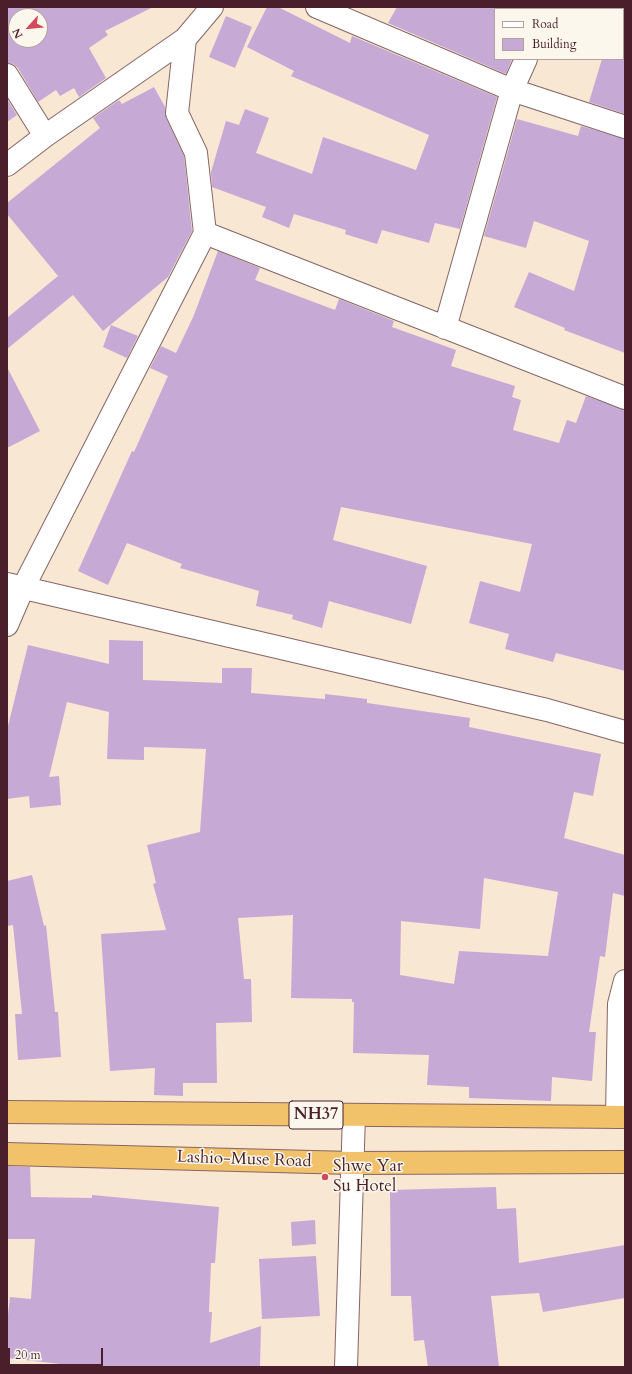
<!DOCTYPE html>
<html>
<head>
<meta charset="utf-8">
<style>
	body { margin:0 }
	#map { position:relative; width:632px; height:1374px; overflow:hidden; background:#f7e7d3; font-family:Cardo,serif }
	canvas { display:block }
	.frame { position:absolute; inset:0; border:8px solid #4a1f2b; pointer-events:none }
	.legend { position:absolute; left:494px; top:8px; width:130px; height:52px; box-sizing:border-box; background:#fbf7ec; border:1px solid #b4a19f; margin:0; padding:5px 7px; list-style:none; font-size:12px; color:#4a1f2b }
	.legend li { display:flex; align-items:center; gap:8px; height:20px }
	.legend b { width:20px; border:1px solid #b4a19f }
	.north { position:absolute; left:8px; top:8px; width:40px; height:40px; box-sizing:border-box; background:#fbf7ec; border:1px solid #b4a19f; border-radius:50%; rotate:243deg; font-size:11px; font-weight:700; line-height:16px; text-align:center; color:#4a1f2b }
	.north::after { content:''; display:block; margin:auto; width:14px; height:18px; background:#d1495b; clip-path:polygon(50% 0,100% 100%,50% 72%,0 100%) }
	.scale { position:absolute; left:8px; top:1348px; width:95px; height:18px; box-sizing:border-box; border:2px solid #4a1f2b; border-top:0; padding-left:5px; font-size:12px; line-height:14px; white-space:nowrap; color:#4a1f2b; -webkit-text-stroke:3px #fbf7ec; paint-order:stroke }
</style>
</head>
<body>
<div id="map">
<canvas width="632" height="1374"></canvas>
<div class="frame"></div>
<ul class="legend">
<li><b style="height:5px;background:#fff"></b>Road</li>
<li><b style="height:11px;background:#c7a9d6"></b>Building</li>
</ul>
<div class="north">N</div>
<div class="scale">20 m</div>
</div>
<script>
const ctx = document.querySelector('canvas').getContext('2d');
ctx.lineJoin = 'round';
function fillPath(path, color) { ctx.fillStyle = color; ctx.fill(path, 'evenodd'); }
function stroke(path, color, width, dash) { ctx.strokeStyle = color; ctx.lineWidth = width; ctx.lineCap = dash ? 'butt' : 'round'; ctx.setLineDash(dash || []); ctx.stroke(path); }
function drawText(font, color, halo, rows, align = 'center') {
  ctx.font = font + ' Cardo,serif'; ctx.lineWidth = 3; ctx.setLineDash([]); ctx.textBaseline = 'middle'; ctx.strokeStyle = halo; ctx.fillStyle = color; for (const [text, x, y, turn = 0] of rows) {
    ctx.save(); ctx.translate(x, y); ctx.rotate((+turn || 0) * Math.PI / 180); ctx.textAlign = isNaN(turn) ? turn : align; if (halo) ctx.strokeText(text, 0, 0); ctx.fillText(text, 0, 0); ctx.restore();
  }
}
fillPath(new Path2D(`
	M 7,7 L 153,7 L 105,31 L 108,35 L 89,48 L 106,78 L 79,97 L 74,88 L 60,96 L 56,90 L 38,102 L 18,68 L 13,64 L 7,63 ZM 16,16 L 40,16 L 40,40 L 16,40 Z
	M 267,7 L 278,7 L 350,43 L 352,36 L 497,97 L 460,229 L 435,223 L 429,243 L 382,230 L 377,244 L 345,234 L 346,230 L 294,214 L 289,228 L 262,217 L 266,207 L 212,187 L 211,172 L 226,121 L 239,125 L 245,109 L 269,118 L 256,153 L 312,174 L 323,137 L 416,170 L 429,135 L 291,76 L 294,71 L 247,47 Z
	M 397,7 L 495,7 L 495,59 L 512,59 L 506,74 L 388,23 Z
	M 226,16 L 252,27 L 235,68 L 209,57 Z
	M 602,59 L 625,59 L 625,114 L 589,102 Z
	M 154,87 L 165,107 L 166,118 L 184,156 L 192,231 L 168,277 L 103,331 L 73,295 L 7,349 L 7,318 L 58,276 L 7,214 L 7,203 L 100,128 L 93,118 L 119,100 L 122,104 Z
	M 7,99 L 17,115 L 7,122 Z
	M 517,119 L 578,136 L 581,126 L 625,139 L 625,353 L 564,330 L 565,328 L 514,307 L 529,272 L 574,291 L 589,241 L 534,221 L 526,248 L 484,236 Z
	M 218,251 L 260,268 L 255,280 L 335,310 L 339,299 L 394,321 L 392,327 L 456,350 L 451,366 L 515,386 L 512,397 L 521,400 L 513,430 L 559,443 L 567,420 L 576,423 L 586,396 L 625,410 L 625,671 L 556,653 L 553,662 L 505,649 L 509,634 L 469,623 L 480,581 L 520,592 L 532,544 L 341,507 L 333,540 L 427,566 L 411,624 L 329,601 L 322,628 L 292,619 L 293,615 L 256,606 L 259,591 L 180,568 L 182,564 L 127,543 L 108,585 L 78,571 L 132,451 L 134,452 L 168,376 L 150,368 L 161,346 L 176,353 L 194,315 Z
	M 111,325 L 138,336 L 127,358 L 103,347 Z
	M 7,367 L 40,431 L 7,448 Z
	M 109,640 L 143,641 L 143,680 L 222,683 L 222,668 L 252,668 L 251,693 L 325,699 L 325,694 L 367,699 L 367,703 L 470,718 L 469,727 L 601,754 L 593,796 L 574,792 L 564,838 L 625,855 L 625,896 L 613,893 L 605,957 L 600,956 L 589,1032 L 596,1032 L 592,1081 L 552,1077 L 551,1101 L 469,1098 L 469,1087 L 427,1085 L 429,1055 L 353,1053 L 354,1002 L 352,1002 L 352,999 L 291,998 L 293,915 L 238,918 L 244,979 L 251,979 L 252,1022 L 216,1023 L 217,1083 L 183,1083 L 183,1096 L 154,1095 L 155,1068 L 110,1071 L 101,934 L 166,930 L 153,884 L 156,883 L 147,845 L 200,832 L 206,749 L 144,747 L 144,760 L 107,759 L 109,712 L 67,702 L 49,777 L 59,776 L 61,805 L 30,808 L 29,796 L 7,799 L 7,730 L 28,645 L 109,664 ZM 484,878 L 558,892 L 548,956 L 459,951 L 454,984 L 400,975 L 401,921 L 480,929 Z
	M 32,875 L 44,926 L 46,925 L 55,1012 L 58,1012 L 61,1057 L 18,1060 L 15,1014 L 22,1014 L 13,925 L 7,926 L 7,881 Z
	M 7,1166 L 30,1167 L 31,1197 L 92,1198 L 92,1195 L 219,1207 L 215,1263 L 211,1263 L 209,1312 L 212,1312 L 210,1343 L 261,1326 L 260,1367 L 87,1367 L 7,1358 L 7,1324 L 10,1297 L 31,1299 L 35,1239 L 7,1239 Z
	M 496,1187 L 497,1209 L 516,1208 L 519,1263 L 625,1245 L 625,1298 L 543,1312 L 539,1293 L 491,1296 L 499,1367 L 428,1367 L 424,1340 L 414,1341 L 411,1296 L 391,1296 L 390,1190 Z
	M 315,1220 L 316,1244 L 292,1246 L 291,1222 Z
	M 316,1256 L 320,1316 L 262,1319 L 259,1259 Z`), '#c7a9d6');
const street = new Path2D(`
	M 317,7 L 512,90 L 625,127
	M 548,9 L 549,7
	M 7,75 L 45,136
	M 7,165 L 45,136 L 185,39 L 212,7
	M 205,233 L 625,398
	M 445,328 L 512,90 L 526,59
	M 7,584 L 547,710 L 625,732
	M 7,625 L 23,588 L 205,233 L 196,153 L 177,113 L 185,39
	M 617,1117 L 619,1004 L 625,981
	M 346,1367 L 354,1115`);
const highway = new Path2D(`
	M 7,1112 L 625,1117
	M 7,1154 L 351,1163 L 625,1162`);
stroke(street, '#876566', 24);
stroke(highway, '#876566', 24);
stroke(street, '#fff', 22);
stroke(highway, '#f2c26a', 22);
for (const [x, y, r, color] of [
	[325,1177,4,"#d1495b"]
]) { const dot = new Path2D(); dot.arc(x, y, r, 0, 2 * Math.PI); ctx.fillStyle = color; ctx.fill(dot); stroke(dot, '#fbf7ec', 1.5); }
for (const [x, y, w] of [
	[316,1115,54]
]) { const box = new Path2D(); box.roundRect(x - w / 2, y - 14, w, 28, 3); ctx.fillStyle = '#fbf7ec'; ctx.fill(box); stroke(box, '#4a1f2b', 1); }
drawText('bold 16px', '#4a1f2b', null, [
	["NH37",316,1115]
]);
drawText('17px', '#4a1f2b', '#fbf7ec', [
	["Lashio-Muse Road",244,1160,2]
]);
drawText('17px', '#4a1f2b', '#fbf7ec', [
	["Shwe Yar",333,1167],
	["Su Hotel",333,1187]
], 'left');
</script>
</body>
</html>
